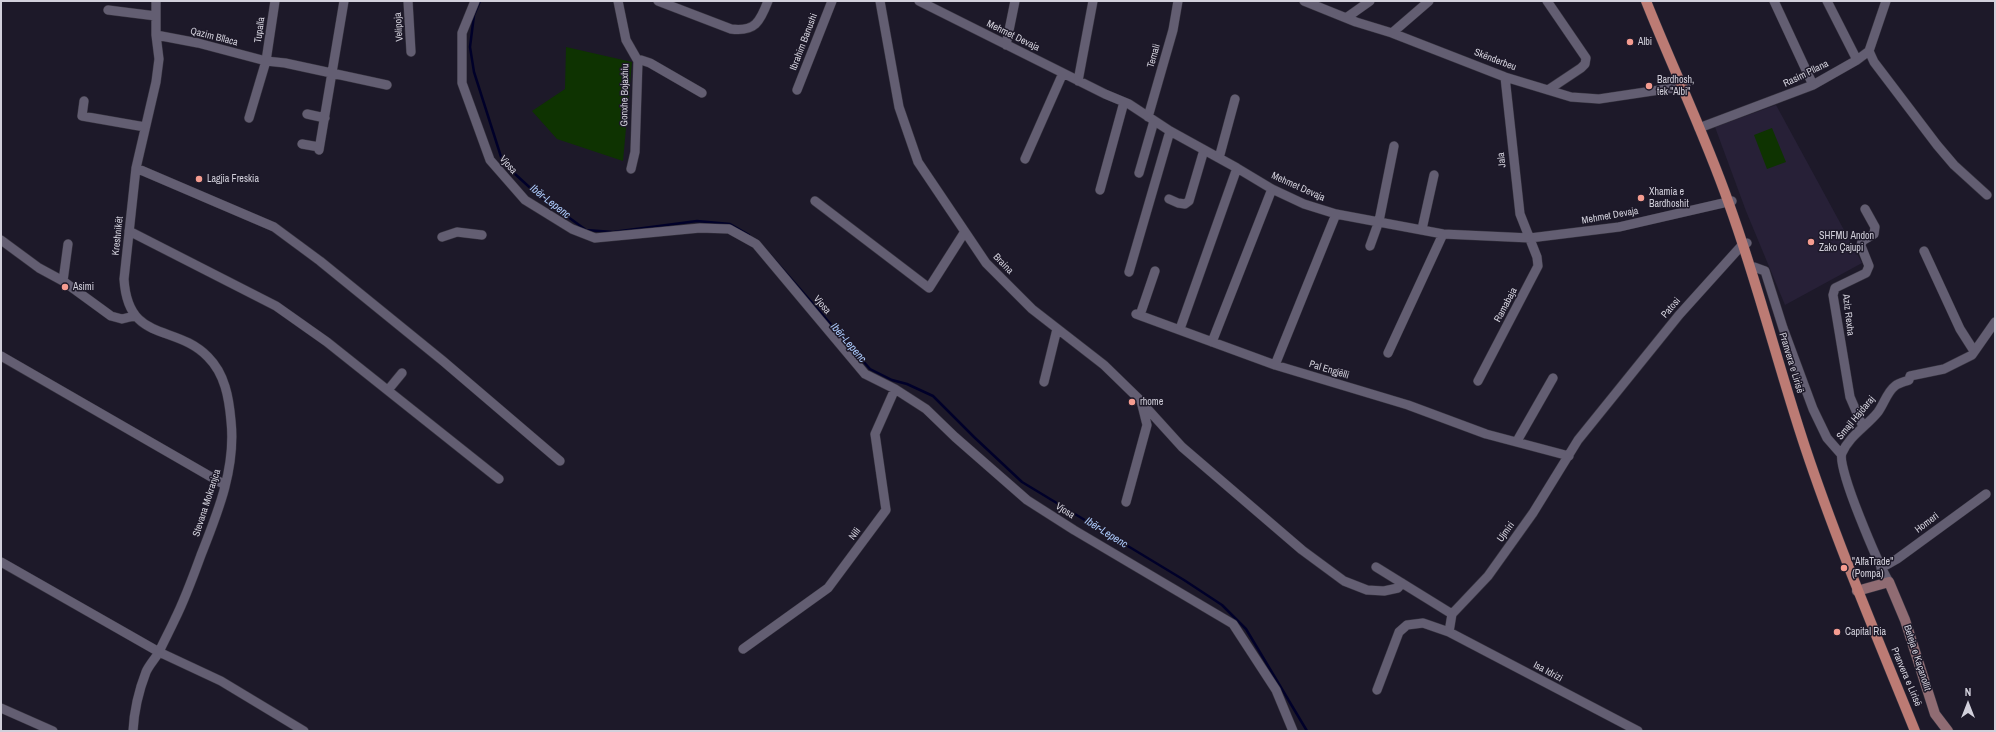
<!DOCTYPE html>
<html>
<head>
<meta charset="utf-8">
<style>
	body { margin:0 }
	#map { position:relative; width:1996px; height:732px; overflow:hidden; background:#1d1929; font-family:"Archivo Narrow",sans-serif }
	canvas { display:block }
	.frame { position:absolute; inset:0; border:2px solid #d2d0db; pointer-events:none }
	.north { position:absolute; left:1948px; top:684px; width:40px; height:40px; -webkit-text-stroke:3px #1d1929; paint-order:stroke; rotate:0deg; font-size:11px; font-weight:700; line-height:16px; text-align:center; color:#d2d0db }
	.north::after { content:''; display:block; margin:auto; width:14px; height:18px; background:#d2d0db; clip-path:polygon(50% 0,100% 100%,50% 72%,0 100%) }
</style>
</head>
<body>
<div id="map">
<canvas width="1996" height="732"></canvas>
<div class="frame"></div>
<div class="north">N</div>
</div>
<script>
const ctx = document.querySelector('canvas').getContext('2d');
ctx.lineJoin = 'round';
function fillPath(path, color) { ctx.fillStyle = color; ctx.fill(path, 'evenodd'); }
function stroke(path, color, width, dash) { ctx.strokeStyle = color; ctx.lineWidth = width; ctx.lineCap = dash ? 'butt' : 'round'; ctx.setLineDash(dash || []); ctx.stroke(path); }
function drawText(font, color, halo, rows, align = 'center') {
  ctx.font = font + ' "Archivo Narrow",sans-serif'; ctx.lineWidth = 3; ctx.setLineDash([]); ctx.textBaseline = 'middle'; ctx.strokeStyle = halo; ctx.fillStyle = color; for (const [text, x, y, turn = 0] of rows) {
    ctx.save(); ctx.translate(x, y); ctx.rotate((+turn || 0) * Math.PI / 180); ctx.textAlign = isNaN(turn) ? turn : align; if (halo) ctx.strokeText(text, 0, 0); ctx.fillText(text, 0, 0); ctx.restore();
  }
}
fillPath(new Path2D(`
	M 1776,105 L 1862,263 L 1785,305 L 1746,211 L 1715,127 Z`), '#272037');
fillPath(new Path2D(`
	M 566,47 L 632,62 L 623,161 L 557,139 L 532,111 L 565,89 Z
	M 1772,128 L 1786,162 L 1767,169 L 1754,135 Z`), '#0e3301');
stroke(new Path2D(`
	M 480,1 L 474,15 L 470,47 L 474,72 L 503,163 L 538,195 L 586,230 L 613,232 L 697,221 L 730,224 L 749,235
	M 758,241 L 870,369 L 892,380 L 907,384 L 933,396 L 974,437 L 1022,482 L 1184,580 L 1222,605 L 1246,629 L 1307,731`), '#000029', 2.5);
const street = new Path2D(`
	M 408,1 L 411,52
	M 475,1 L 462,33 L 462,83 L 490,160 L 525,200 L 572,229 L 595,238 L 700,228 L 729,229 L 756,244 L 865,374 L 895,389 L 926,409 L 955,437 L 1027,500 L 1074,530 L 1233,624 L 1276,690 L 1293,731
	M 618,1 L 626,40 L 638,61 L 635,152 L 631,169
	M 658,1 L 731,29 C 755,32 760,22 768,1
	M 880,1 L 899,107 L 918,162 L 986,263 L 1032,309 L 1104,365 L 1141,401 L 1147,425 L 1126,502
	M 919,1 L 1105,94 L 1129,104 L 1170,131 L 1237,168 L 1272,189 L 1304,204 L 1336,214 L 1443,234 L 1530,238 L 1619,227 L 1732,201
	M 1304,1 L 1356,22 L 1392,33 L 1505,77 L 1571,97 L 1599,99 L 1686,86
	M 1547,1 L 1586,58 L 1585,64 L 1581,68 L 1548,90
	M 1774,1 L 1813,85
	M 1827,1 L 1857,60
	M 108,10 L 156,16
	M 1346,18 L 1370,1
	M 1392,33 L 1429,1
	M 156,35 L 198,43 L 266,61 L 285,63 L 387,85
	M 1006,45 L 1015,1
	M 1869,51 L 1874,62 L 1937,145 L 1954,165 L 1987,195
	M 638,61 L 641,60 L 650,63 L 702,93
	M 1078,81 L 1093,1
	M 797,90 L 832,1
	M 84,101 L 82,116 L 145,127
	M 307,114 L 325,118
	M 1148,117 L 1173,30 L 1178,1
	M 249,118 L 266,61 L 275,1
	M 1699,128 L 1813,85 L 1857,60 L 1869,51 L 1886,1
	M 302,144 L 319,147
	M 319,150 L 344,1
	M 1219,158 L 1235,99
	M 1025,159 L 1063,73
	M 136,168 L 274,227 L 320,261 L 443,361 L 560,461
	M 1139,173 L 1154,121
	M 1100,190 L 1124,102
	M 1169,199 L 1178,203 L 1185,204 L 1189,201 L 1204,150
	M 815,201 L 929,288 L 964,233
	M 1422,229 L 1434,175
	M 129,231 L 276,306 L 327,342 L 499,479
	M 442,237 L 457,232 L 482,235
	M 1,240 L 39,268 L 63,281 L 111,316 L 122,319 L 134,316
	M 1370,246 L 1379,221 L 1394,146
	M 1924,251 L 1960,329 L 1974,351
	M 1754,267 L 1765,271 L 1783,328 L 1813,409 L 1827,438 L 1841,454
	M 1129,272 L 1170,131
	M 63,281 L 68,244
	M 1136,314 L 1275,365 L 1408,405 L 1486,434 L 1569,456
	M 1140,315 L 1155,271
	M 1181,326 L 1237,168
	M 1212,342 L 1272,189
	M 1388,353 L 1443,234
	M 1,356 L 225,485
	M 1275,365 L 1336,214
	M 1478,381 L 1538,266 L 1537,257 L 1520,214 L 1505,77
	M 1044,382 L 1057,329
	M 388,390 L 402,373
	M 1143,404 L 1182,447 L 1302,550 L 1344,581 L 1367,590 L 1384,591 L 1398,588 L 1402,583
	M 1863,427 L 1850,397 L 1833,295 L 1835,288 L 1866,273 L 1869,266 L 1861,246 L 1862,241 L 1874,234 L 1875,227 L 1865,209
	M 1517,441 L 1553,378
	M 1,562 L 159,652 L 221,681 L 304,731
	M 1376,567 L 1452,614
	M 1881,568 L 1897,559 L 1986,494
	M 1889,582 C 1879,565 1836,467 1842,453 C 1849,436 1867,426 1878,412 C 1884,404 1887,392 1895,386 C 1899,383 1904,382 1909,380 L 1910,376 L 1944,369 L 1972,355 L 1995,322
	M 1449,632 L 1452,614 L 1488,576 L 1533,513 L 1578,440 L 1679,315 L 1743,244 L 1747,243
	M 743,649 L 828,588 L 886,510 L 875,434 L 895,389
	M 1377,690 L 1399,632 L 1407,625 L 1423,623 L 1449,632 L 1638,731
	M 1,708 L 53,731
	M 133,731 C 134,712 139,690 146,672 C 149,665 155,659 159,652 C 164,641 170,630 175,619 C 185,599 193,577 201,555 C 218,512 236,468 231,421 C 229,398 225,374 208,357 C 175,323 128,344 124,279 L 136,168 L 156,82 L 159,59 L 156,35 L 156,1`);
const secondary = new Path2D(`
	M 1857,591 L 1889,582 L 1905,620 L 1935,714 L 1948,731`);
const primary = new Path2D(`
	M 1646,1 C 1673,69 1705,135 1729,204 C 1758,284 1778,366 1805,447 C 1837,543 1877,637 1915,731`);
stroke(street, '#383541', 10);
stroke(secondary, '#383541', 11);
stroke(primary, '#383541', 11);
stroke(street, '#635e72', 9);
stroke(secondary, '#906c73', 10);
stroke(primary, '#bc7b74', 10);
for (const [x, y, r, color] of [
	[1630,42,4,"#f59c90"],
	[1649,86,4,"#f59c90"],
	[199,179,4,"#f59c90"],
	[1641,198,4,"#f59c90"],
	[1811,242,4,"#f59c90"],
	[65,287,4,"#f59c90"],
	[1132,402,4,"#f59c90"],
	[1844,568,4,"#f59c90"],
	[1837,632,4,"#f59c90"]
]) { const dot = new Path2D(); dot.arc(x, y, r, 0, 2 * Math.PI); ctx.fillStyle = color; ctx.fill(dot); stroke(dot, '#1d1929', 1.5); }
drawText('10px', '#d2d0db', '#1d1929', [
	["Velipoja",399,27,-94],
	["Tupalla",260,30,-82],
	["Mehmet Devaja",1013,36,26],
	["Qazim Bllaca",214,37,14],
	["Ibrahim Banushi",804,42,-69],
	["Temali",1154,56,-74],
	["Skënderbeu",1495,60,21],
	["Rasim Pllana",1806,74,-26],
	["Gonxhe Bojaxhiu",625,95,-89],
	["Jala",1502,160,-96],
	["Vjosa",508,165,49],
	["Mehmet Devaja",1298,187,24],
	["Mehmet Devaja",1610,216,-10],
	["Kreshnikët",118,236,-84],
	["Braina",1003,264,46],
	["Vjosa",822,305,50],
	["Ramabaja",1506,305,-62],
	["Patosi",1671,308,-49],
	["Aziz Rexha",1848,315,83],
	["Pranvera e Lirisë",1791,363,73],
	["Pal Engjëlli",1329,370,17],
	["Smajl Hajdaraj",1856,418,-50],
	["Stevana Mokranjca",207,503,-72],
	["Vjosa",1065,511,33],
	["Homeri",1927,523,-37],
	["Ujmiri",1506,532,-54],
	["Nili",855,534,-53],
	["Beteja e Kaçanollit",1917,658,72],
	["Isa Idrizi",1548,672,28],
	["Pranvera e Lirisë",1906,677,67]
]);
drawText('10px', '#d2d0db', '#1d1929', [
	["Albi",1638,42],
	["Bardhosh,",1657,80],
	["tek \"Albi\"",1657,92],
	["Lagjia Freskia",207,179],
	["Xhamia e",1649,192],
	["Bardhoshit",1649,204],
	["SHFMU Andon",1819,236],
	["Zako Çajupi",1819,248],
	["Asimi",73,287],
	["rhome",1140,402],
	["\"AlfaTrade\"",1852,562],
	["(Pompa)",1852,574],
	["Capital Ria",1845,632]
], 'left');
drawText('italic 11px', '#abc9fa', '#1d1929', [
	["Ibër-Lepenc",550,202,38],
	["Ibër-Lepenc",848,343,49],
	["Ibër-Lepenc",1106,533,32]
]);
</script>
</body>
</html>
